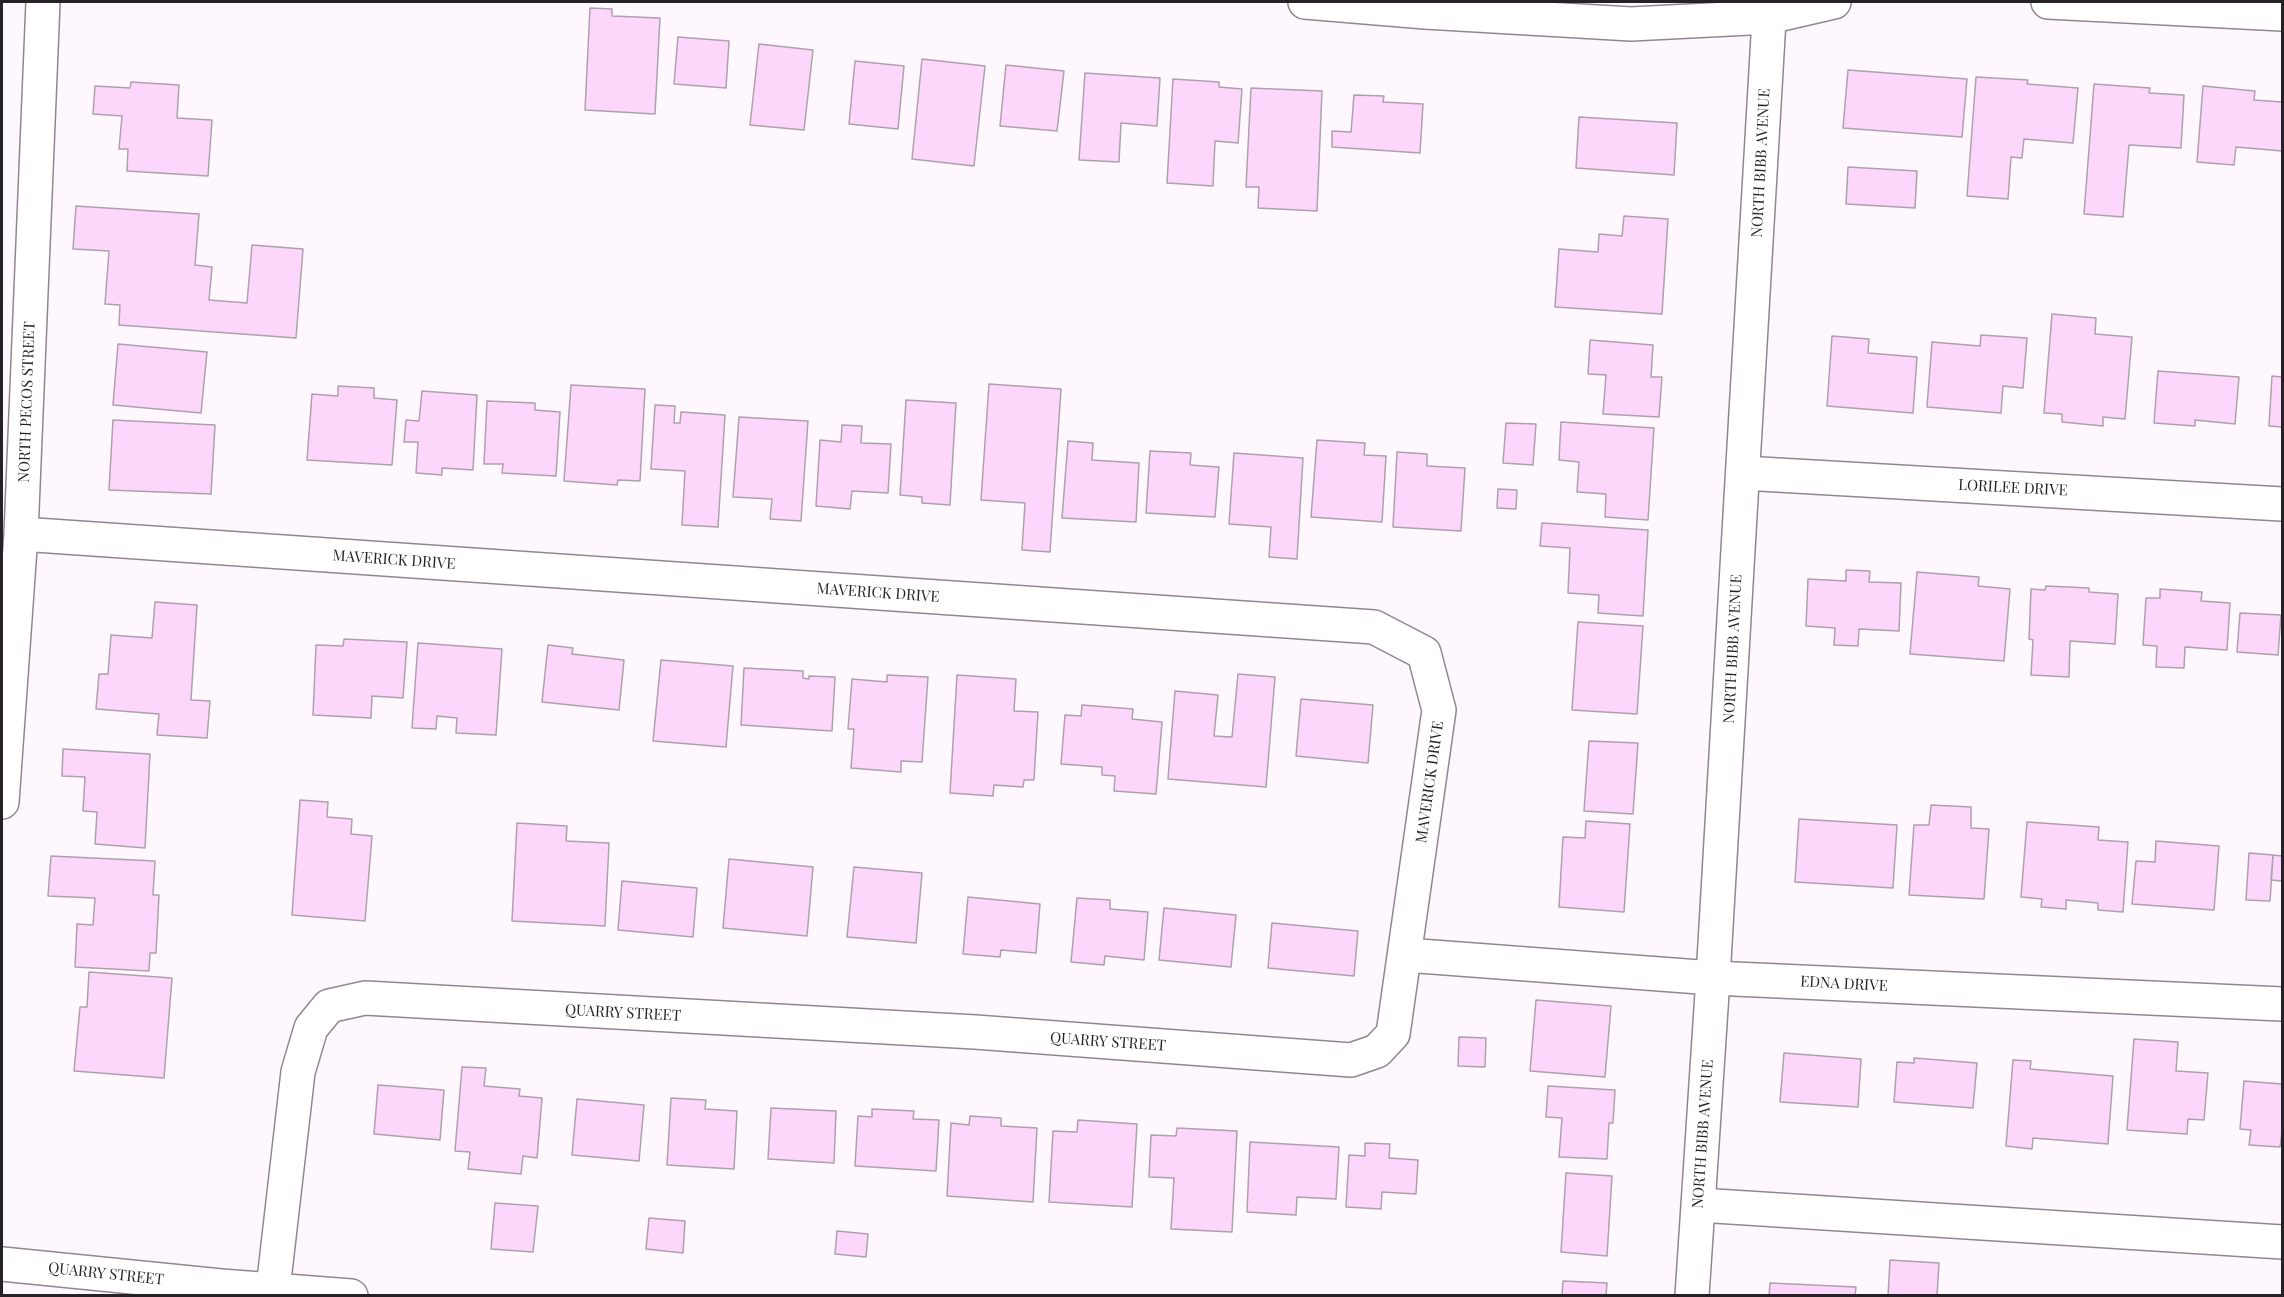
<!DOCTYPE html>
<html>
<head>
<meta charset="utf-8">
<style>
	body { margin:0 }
	#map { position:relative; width:2284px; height:1297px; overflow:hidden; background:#fef8fe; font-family:"Playfair Display",serif }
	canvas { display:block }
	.frame { position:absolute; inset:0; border:3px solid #262126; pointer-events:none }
</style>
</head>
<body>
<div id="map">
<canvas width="2284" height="1297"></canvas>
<div class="frame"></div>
</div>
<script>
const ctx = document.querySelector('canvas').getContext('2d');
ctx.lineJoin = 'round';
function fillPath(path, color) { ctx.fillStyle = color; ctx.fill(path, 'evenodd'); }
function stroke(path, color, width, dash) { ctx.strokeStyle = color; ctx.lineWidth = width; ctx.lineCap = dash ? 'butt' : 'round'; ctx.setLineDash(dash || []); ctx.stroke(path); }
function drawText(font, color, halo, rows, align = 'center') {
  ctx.font = font + ' "Playfair Display",serif'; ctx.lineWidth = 5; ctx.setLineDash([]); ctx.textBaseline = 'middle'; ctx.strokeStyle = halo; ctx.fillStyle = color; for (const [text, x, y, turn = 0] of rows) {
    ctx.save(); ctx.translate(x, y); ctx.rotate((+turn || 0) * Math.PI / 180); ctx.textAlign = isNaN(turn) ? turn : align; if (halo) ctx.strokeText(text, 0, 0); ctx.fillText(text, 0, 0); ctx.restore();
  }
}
const building = new Path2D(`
	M 590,8 L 612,9 L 612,16 L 660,18 L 655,114 L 585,110 Z
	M 678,37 L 729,41 L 726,88 L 674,84 Z
	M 759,44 L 813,50 L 804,130 L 750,125 Z
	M 922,59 L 985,66 L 974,166 L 912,159 Z
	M 855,61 L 904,66 L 898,129 L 849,124 Z
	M 1006,65 L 1064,71 L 1057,131 L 1000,126 Z
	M 1848,70 L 1967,79 L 1962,137 L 1843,128 Z
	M 1085,73 L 1160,78 L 1157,126 L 1121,123 L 1119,162 L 1079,160 Z
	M 1976,77 L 2028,80 L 2027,84 L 2078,88 L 2073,143 L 2024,139 L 2022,158 L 2011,157 L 2008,199 L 1967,196 Z
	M 1173,79 L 1219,82 L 1219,87 L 1242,89 L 1238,143 L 1215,141 L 1213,186 L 1167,183 Z
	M 131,82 L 179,85 L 177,118 L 212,120 L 208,176 L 127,171 L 128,149 L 119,149 L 122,116 L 93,114 L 95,86 L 130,88 Z
	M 2094,84 L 2150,88 L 2149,93 L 2184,95 L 2181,148 L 2129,145 L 2123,217 L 2084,214 Z
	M 2203,86 L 2255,91 L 2254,100 L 2282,102 L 2282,151 L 2236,147 L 2234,165 L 2197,162 Z
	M 1251,88 L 1322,91 L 1317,211 L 1258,208 L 1259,187 L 1246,187 Z
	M 1354,95 L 1384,96 L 1383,102 L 1423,104 L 1420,153 L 1332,147 L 1332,131 L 1351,132 Z
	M 1579,117 L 1677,123 L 1674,175 L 1576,168 Z
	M 1848,167 L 1917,171 L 1915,208 L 1846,204 Z
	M 76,206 L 199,214 L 195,265 L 212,267 L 209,300 L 247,303 L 252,245 L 303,249 L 296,338 L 119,325 L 120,305 L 105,304 L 109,251 L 73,249 Z
	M 1624,216 L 1668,219 L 1662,314 L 1555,307 L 1559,249 L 1598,252 L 1599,234 L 1622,236 Z
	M 2052,314 L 2096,318 L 2095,334 L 2132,337 L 2125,419 L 2103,417 L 2103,426 L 2062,422 L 2062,414 L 2044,413 Z
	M 1981,335 L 2027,338 L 2023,388 L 2003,386 L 2001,413 L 1927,407 L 1932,342 L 1980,346 Z
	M 1832,336 L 1869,339 L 1868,353 L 1917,357 L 1913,413 L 1827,406 Z
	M 1590,340 L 1653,345 L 1651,377 L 1662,377 L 1659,417 L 1603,414 L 1606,375 L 1588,374 Z
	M 118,344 L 207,352 L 201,413 L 113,405 Z
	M 2158,371 L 2239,377 L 2235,424 L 2195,420 L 2195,426 L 2154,423 Z
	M 2272,376 L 2282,377 L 2282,427 L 2269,426 Z
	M 989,384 L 1061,389 L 1050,552 L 1022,550 L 1025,503 L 981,500 Z
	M 571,385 L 645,389 L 640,481 L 618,480 L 617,485 L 564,481 Z
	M 338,386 L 374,388 L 374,398 L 397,400 L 392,465 L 307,460 L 312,394 L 338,396 Z
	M 422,391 L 477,395 L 473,470 L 442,468 L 442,475 L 416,473 L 418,442 L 404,442 L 406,420 L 419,421 Z
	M 906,400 L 956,403 L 950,505 L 922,503 L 922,497 L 900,495 Z
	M 487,401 L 535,403 L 535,410 L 560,412 L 556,476 L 502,473 L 503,464 L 484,464 Z
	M 655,405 L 675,406 L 674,423 L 680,423 L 681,412 L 725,415 L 718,527 L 682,525 L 685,471 L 651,469 Z
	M 739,417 L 808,421 L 801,521 L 770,519 L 772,499 L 733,497 Z
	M 113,420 L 215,425 L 211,494 L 109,490 Z
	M 1561,422 L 1654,428 L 1648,520 L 1605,517 L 1606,494 L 1577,492 L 1579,462 L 1559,460 Z
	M 1506,423 L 1536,424 L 1533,465 L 1503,463 Z
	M 842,425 L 862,426 L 861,443 L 891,444 L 888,493 L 852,491 L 850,509 L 816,506 L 820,440 L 841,442 Z
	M 1317,440 L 1365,443 L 1364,455 L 1386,456 L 1382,522 L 1311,517 Z
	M 1068,441 L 1093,443 L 1092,460 L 1139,463 L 1136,522 L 1062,518 Z
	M 1150,451 L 1191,453 L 1190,465 L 1219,467 L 1215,517 L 1146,513 Z
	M 1397,452 L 1427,454 L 1427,466 L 1465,468 L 1461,531 L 1393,527 Z
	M 1234,453 L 1303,458 L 1297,559 L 1269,557 L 1271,527 L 1229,524 Z
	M 1498,489 L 1517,490 L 1516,509 L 1497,508 Z
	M 1542,523 L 1648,530 L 1643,616 L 1598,613 L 1599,595 L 1568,593 L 1570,548 L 1540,546 Z
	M 1846,570 L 1870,571 L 1869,582 L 1901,583 L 1899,631 L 1859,629 L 1858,646 L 1834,645 L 1835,628 L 1806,626 L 1808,579 L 1846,581 Z
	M 1917,572 L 1979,577 L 1978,586 L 2010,589 L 2004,661 L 1910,654 Z
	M 2046,586 L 2089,588 L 2089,592 L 2118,594 L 2115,644 L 2070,641 L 2069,677 L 2031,675 L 2033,640 L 2029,639 L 2031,589 L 2045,590 Z
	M 2160,589 L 2202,592 L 2201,601 L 2230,603 L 2227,650 L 2185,647 L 2184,668 L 2156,667 L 2157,646 L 2143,645 L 2146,598 L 2160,598 Z
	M 155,602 L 197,605 L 191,700 L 210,701 L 207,738 L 157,735 L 159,714 L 96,709 L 99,674 L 108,674 L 111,635 L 152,638 Z
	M 2240,613 L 2281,615 L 2278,655 L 2237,652 Z
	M 1578,622 L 1643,626 L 1637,714 L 1572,710 Z
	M 344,639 L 407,642 L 403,698 L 372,696 L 371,718 L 313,715 L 316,645 L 343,646 Z
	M 418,643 L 502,649 L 496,735 L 456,733 L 457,718 L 437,716 L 436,729 L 412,728 Z
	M 548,645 L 573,648 L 572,654 L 624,660 L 619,710 L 542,702 Z
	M 661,660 L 733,666 L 726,747 L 653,741 Z
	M 744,668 L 803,671 L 803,678 L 809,679 L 809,676 L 835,677 L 832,731 L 741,725 Z
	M 1238,674 L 1275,677 L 1266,787 L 1168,779 L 1175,691 L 1218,695 L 1214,736 L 1232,737 Z
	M 887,675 L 928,677 L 922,762 L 901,761 L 901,772 L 851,768 L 854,729 L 848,729 L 852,679 L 887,682 Z
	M 957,675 L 1016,679 L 1014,711 L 1038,712 L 1034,780 L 1024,780 L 1023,787 L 994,785 L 993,796 L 950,793 Z
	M 1301,699 L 1373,705 L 1368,763 L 1296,756 Z
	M 1082,705 L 1133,709 L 1132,719 L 1162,722 L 1156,794 L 1114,791 L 1115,776 L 1102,775 L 1102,767 L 1061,764 L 1065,715 L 1081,716 Z
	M 1589,741 L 1638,743 L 1633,814 L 1584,811 Z
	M 63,749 L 150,754 L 145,848 L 95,844 L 97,812 L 83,811 L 85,777 L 62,776 Z
	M 300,800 L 328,802 L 327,817 L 352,819 L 351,834 L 372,836 L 365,921 L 292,915 Z
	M 1931,805 L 1971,807 L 1971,828 L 1989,829 L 1984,899 L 1909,895 L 1914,825 L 1929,825 Z
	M 1799,819 L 1897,825 L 1893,888 L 1795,882 Z
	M 1586,821 L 1630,824 L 1624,912 L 1559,907 L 1563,837 L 1585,838 Z
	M 2027,822 L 2099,827 L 2098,840 L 2128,842 L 2123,912 L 2098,910 L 2098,903 L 2066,900 L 2066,909 L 2041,907 L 2042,899 L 2021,897 Z
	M 517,823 L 567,826 L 566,841 L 609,843 L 605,926 L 512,921 Z
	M 2156,841 L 2219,846 L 2214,910 L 2132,904 L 2136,861 L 2155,862 Z
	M 2249,853 L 2273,855 L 2270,901 L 2246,900 Z
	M 2273,855 L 2282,856 L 2282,881 L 2271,880 Z
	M 51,856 L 155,861 L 153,895 L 159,895 L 156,953 L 150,953 L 149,971 L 75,967 L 77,924 L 93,925 L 95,898 L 48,896 Z
	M 729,859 L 813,867 L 807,936 L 723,928 Z
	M 854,867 L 922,873 L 916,943 L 847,937 Z
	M 622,881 L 697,888 L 693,937 L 618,930 Z
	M 968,897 L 1040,904 L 1036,953 L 1001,950 L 1000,957 L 963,954 Z
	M 1077,898 L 1110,900 L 1110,909 L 1148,912 L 1144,960 L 1105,956 L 1104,965 L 1071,962 Z
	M 1164,908 L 1236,915 L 1231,967 L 1159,960 Z
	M 1272,923 L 1358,931 L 1354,976 L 1268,968 Z
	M 89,972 L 172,978 L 164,1078 L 74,1071 L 80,1007 L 87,1007 Z
	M 1536,1000 L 1611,1006 L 1605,1077 L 1530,1071 Z
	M 1459,1037 L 1486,1038 L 1485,1067 L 1458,1066 Z
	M 2134,1039 L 2178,1042 L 2176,1071 L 2208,1073 L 2204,1120 L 2188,1119 L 2187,1134 L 2127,1130 Z
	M 1784,1053 L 1861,1059 L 1858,1107 L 1780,1102 Z
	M 1914,1058 L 1977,1063 L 1973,1108 L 1894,1102 L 1897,1062 L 1914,1063 Z
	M 2013,1060 L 2031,1061 L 2030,1069 L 2113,1076 L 2108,1144 L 2033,1138 L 2032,1149 L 2006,1146 Z
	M 462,1067 L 486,1068 L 484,1086 L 520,1089 L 519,1096 L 542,1098 L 537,1158 L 523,1156 L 521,1174 L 468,1169 L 470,1152 L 455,1151 Z
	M 2244,1081 L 2282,1084 L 2282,1132 L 2280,1147 L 2249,1145 L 2251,1130 L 2240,1129 Z
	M 378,1085 L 444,1090 L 440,1140 L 374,1134 Z
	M 1548,1086 L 1615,1090 L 1613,1123 L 1609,1123 L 1607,1159 L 1559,1157 L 1562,1118 L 1546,1117 Z
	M 671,1098 L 706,1100 L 705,1109 L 737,1111 L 734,1169 L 667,1165 Z
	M 577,1099 L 644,1105 L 639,1161 L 572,1155 Z
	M 771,1108 L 836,1111 L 834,1163 L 768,1159 Z
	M 872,1109 L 914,1111 L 913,1119 L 939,1120 L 936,1171 L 855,1166 L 858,1116 L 872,1117 Z
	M 970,1116 L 1001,1118 L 1001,1126 L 1037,1128 L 1033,1202 L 947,1196 L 951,1123 L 969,1125 Z
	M 1078,1120 L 1137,1124 L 1132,1207 L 1049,1202 L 1053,1131 L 1077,1132 Z
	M 1177,1128 L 1237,1131 L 1232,1232 L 1171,1229 L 1174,1178 L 1149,1177 L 1151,1135 L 1176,1136 Z
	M 1250,1142 L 1339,1147 L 1336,1199 L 1297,1197 L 1296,1215 L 1247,1212 Z
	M 1365,1143 L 1390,1144 L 1389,1158 L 1418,1160 L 1416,1194 L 1382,1192 L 1381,1209 L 1346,1207 L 1349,1155 L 1365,1156 Z
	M 1566,1173 L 1612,1176 L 1607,1256 L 1561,1252 Z
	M 495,1203 L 538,1206 L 533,1252 L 491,1249 Z
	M 649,1218 L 685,1221 L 683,1253 L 646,1249 Z
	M 837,1231 L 868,1234 L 866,1257 L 835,1254 Z
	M 1890,1260 L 1939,1263 L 1937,1296 L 1888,1296 Z
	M 1563,1281 L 1607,1283 L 1606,1296 L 1562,1296 Z
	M 1770,1283 L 1856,1287 L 1855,1296 L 1769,1296 Z`);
fillPath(building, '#fcd7fb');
stroke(building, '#aea0ad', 1.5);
const minor = new Path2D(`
	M 1305,2 L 1425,12 L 1631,24 L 1769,17 L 1834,2
	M 2048,2 L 2282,14
	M 1743,473 L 2282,504
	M 21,534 L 1374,627 L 1424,653 L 1439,710 L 1393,1034 L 1377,1051 L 1351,1060 L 975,1032 L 365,998 L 329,1006 L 311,1028 L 298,1072 L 273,1289
	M 2,802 L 21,534 L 43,2
	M 1406,955 L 1713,978 L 2282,1004
	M 1699,1205 L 2282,1242
	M 2,1264 L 221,1286 L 351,1296`);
const major = new Path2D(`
	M 1692,1296 L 1713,978 L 1770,2`);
stroke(minor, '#928592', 36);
stroke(major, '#928592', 36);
stroke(minor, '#fff', 33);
stroke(major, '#fff', 33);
drawText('15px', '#262126', '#fff', [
	["NORTH BIBB AVENUE",1761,163,-87],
	["NORTH PECOS STREET",27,402,-88],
	["LORILEE DRIVE",2013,488,3],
	["MAVERICK DRIVE",394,560,4],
	["MAVERICK DRIVE",878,593,4],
	["NORTH BIBB AVENUE",1733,649,-87],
	["MAVERICK DRIVE",1430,782,-82],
	["EDNA DRIVE",1844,984,3],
	["QUARRY STREET",623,1013,3],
	["QUARRY STREET",1108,1042,4],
	["NORTH BIBB AVENUE",1703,1134,-86],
	["QUARRY STREET",106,1274,6]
]);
</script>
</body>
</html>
